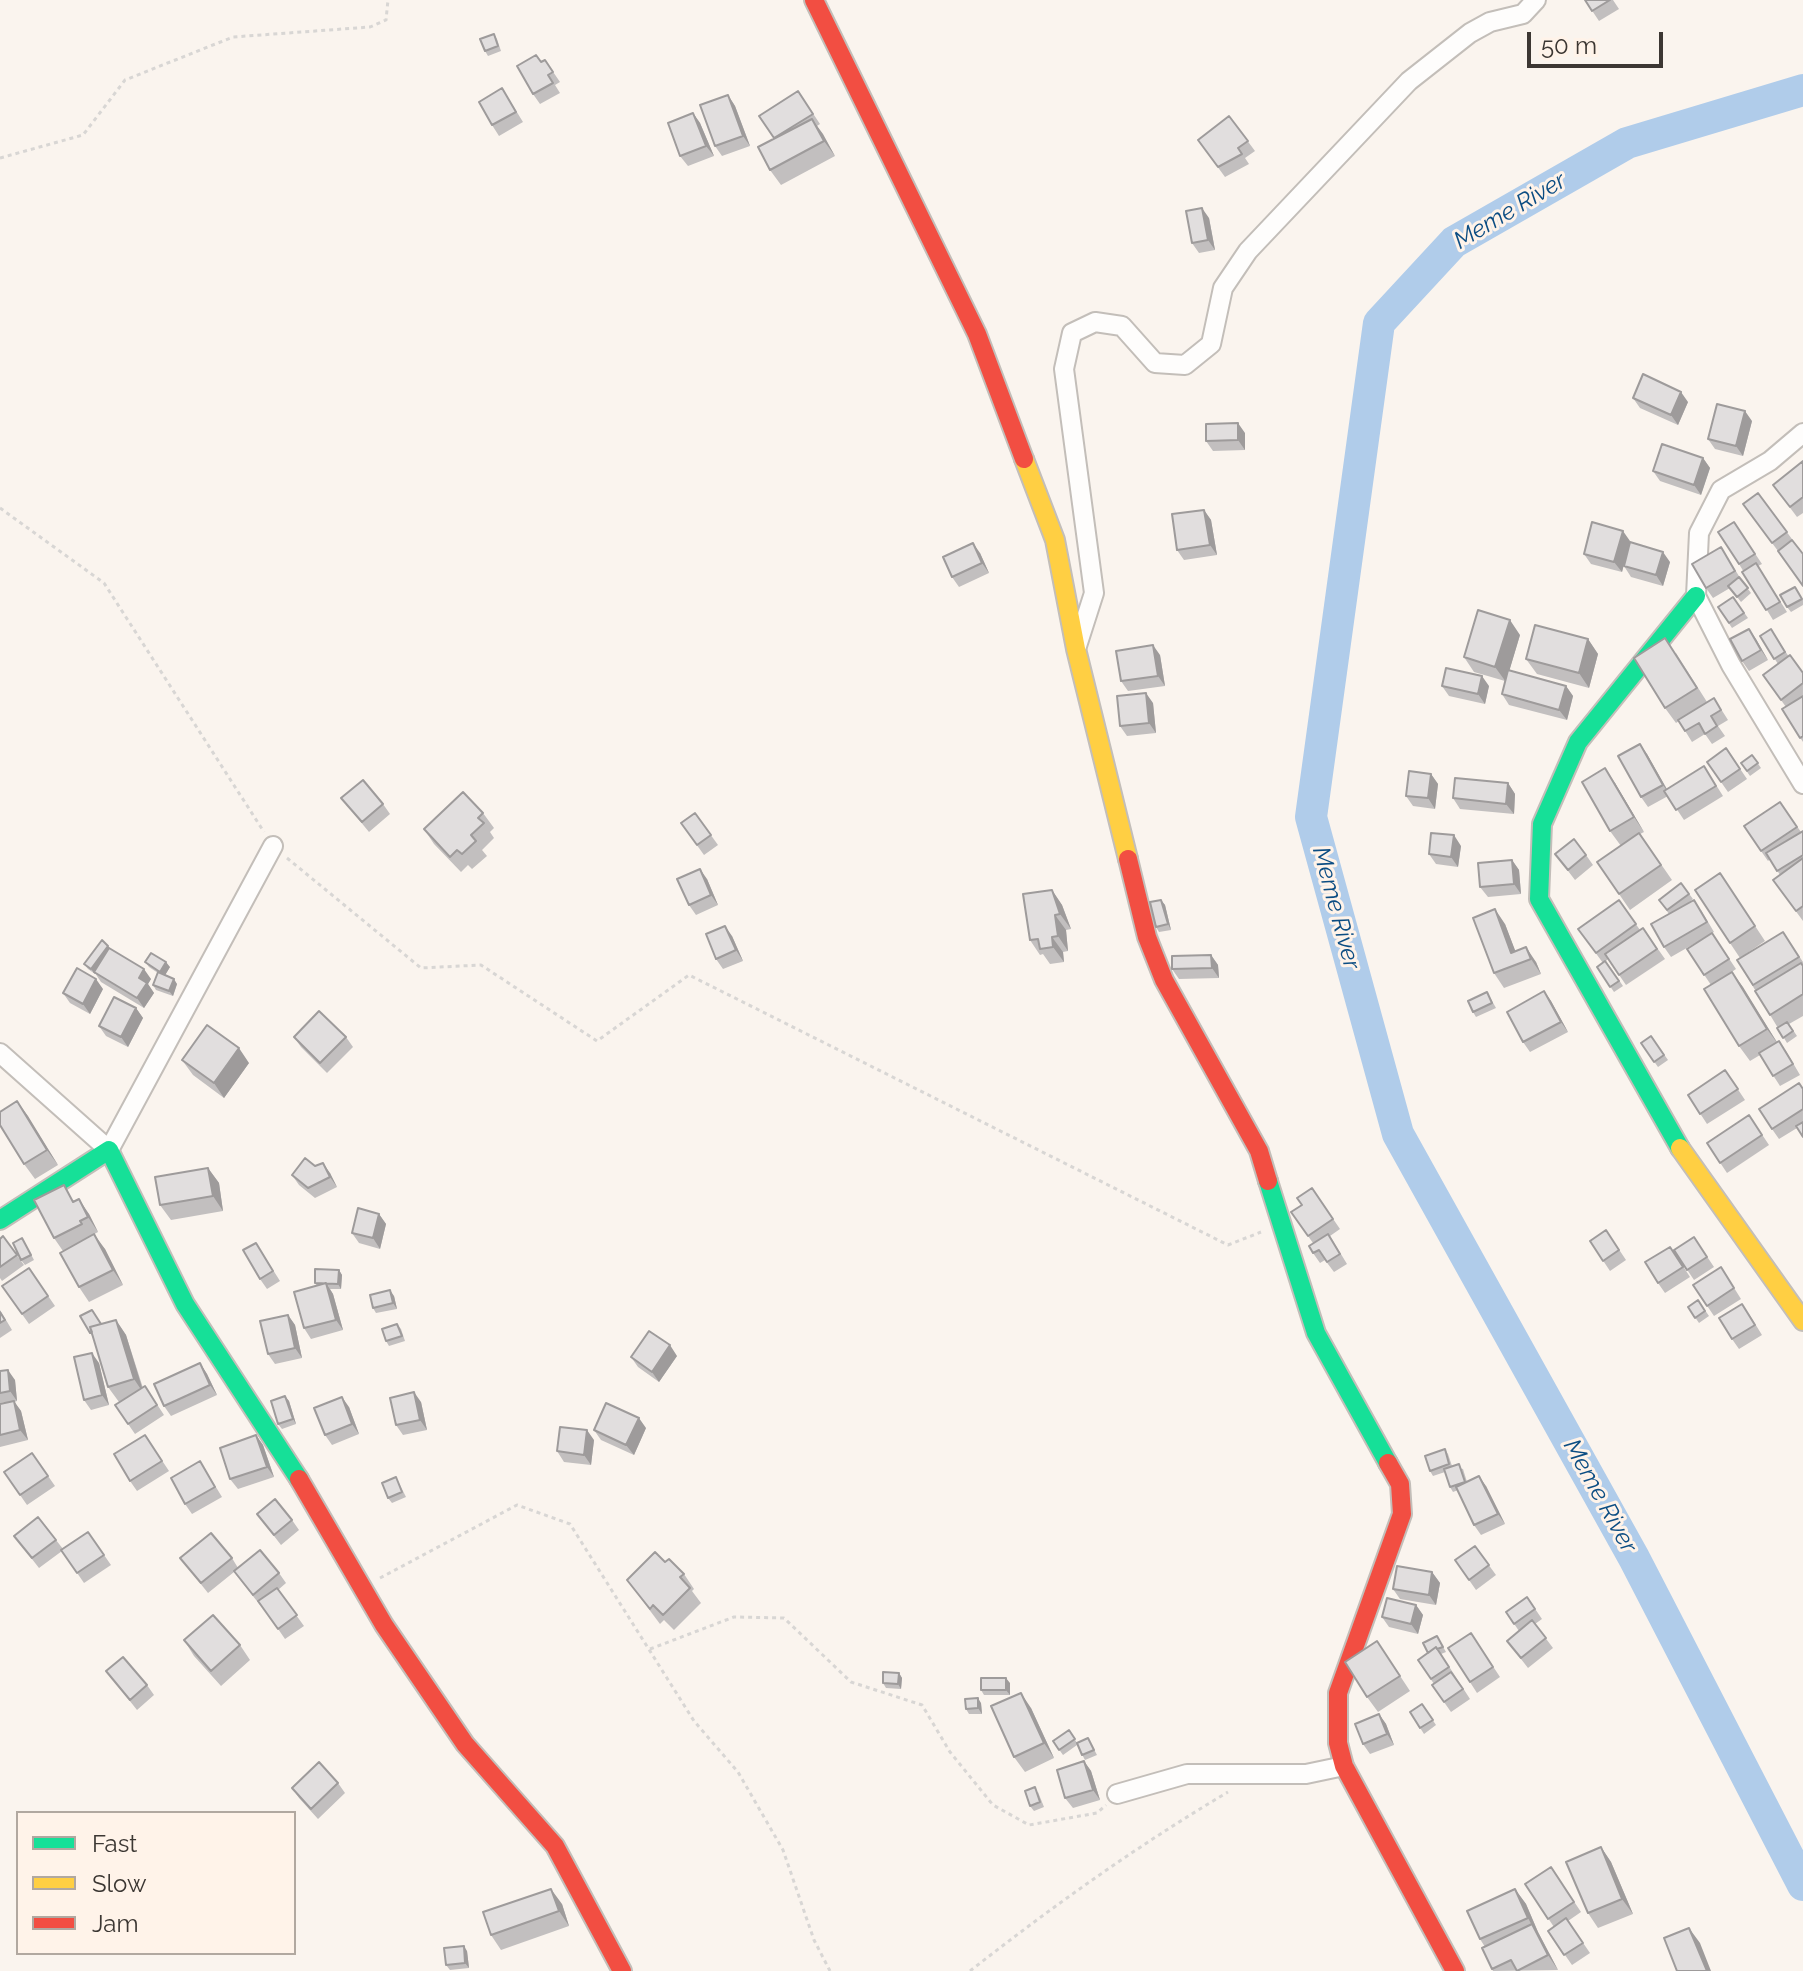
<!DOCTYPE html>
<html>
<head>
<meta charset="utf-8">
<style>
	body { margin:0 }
	#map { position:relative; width:1803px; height:1971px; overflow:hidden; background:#faf4ee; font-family:Raleway,sans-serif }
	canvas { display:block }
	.legend { position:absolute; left:16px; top:1811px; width:280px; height:144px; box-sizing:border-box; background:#fff3e9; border:2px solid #b1a8a0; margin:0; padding:10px 14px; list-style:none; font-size:24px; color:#3c3733 }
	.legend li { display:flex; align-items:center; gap:16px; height:40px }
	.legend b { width:40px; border:2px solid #b1a8a0 }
	.scale { position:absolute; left:1527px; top:32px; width:136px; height:36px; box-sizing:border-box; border:4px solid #3c3733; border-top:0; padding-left:10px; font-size:24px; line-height:28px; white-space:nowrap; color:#3c3733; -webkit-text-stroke:6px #fff3e9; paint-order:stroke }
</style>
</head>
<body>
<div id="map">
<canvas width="1803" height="1971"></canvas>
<ul class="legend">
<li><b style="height:10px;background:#16e098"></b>Fast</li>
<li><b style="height:10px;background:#ffcf43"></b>Slow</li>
<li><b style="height:10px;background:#f24e42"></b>Jam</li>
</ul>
<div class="scale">50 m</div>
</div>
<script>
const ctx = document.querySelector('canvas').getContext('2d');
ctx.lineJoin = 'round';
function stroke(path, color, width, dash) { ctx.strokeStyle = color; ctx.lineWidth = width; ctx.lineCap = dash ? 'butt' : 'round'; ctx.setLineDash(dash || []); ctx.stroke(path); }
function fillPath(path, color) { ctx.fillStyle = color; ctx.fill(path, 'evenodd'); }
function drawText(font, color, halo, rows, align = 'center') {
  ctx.font = font + ' Raleway,sans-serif'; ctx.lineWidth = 6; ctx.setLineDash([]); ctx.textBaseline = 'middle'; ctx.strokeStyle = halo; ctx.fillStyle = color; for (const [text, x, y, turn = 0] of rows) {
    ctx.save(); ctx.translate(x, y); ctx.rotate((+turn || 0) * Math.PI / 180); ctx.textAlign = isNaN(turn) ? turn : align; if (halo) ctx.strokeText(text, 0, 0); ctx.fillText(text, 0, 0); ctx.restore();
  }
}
stroke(new Path2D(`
	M 1803,90 L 1627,143 L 1454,242 L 1379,323 L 1311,817 L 1398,1134 L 1634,1558 L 1803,1885`), '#b0ccea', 32);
const street = new Path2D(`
	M 1803,433 L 1770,461 L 1721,490 L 1699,533 L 1696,596 L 1731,665 L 1803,784
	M 1077,646 L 1094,593 L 1064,369 L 1072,333 L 1095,322 L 1122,326 L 1155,363 L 1185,365 L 1211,344 L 1223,288 L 1248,251 L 1409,81 L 1470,33 L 1490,22 L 1523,14 L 1536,0
	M 0,1053 L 109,1150 L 273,846
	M 1117,1794 L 1187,1774 L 1306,1774 L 1344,1766`);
const fast = new Path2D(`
	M 1680,1148 L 1539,899 L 1542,824 L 1578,742 L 1696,596
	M 1268,1181 L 1316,1333 L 1388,1463
	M 0,1220 L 109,1150 L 185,1304 L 299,1479`);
const slow = new Path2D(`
	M 1024,459 L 1055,540 L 1076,649 L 1128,859
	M 1680,1148 L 1803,1321`);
const jam = new Path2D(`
	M 814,0 L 977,334 L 1024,459
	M 1128,859 L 1147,937 L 1164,980 L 1259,1151 L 1268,1181
	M 1388,1463 L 1400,1484 L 1402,1514 L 1338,1693 L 1338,1743 L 1344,1766 L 1455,1971
	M 299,1479 L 384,1625 L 465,1744 L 555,1846 L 622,1971`);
stroke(street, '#c3beb9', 22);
stroke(fast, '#c3beb9', 22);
stroke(slow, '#c3beb9', 22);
stroke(jam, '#c3beb9', 22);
stroke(new Path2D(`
	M 0,158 L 83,135 L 125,80 L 233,37 L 370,27 L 386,20 L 388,0
	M 0,508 L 104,583 L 264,832
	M 287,858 L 421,968 L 481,965 L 597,1041 L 689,975 L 1228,1245 L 1261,1232
	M 380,1578 L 517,1505 L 570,1524 L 694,1721 L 738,1772 L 783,1850 L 814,1940 L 830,1971
	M 650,1649 L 734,1617 L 784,1618 L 851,1682 L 922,1705 L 950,1752 L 993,1805 L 1029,1825 L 1097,1813 L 1106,1805
	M 970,1971 C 1053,1906 1137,1846 1228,1792`), '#d8d6d4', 3, [4, 4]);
stroke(street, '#fefdfc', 18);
stroke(fast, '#16e098', 18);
stroke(slow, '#ffcf43', 18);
stroke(jam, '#f24e42', 18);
fillPath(new Path2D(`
	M 1585,0 L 1613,0 L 1619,9 L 1599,21 Z
	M 494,34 L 497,39 L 501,51 L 488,56 L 485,51 Z
	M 536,55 L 542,62 L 545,60 L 560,82 L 555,85 L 560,93 L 540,104 L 533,94 Z
	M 502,88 L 523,122 L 499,136 L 492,125 Z
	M 798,91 L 820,124 L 817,126 L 835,156 L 781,185 L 770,170 L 774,139 Z
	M 728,95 L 735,106 L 750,146 L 722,156 L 715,146 Z
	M 693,113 L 700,123 L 714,156 L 688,166 L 680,156 Z
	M 1229,116 L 1255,151 L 1245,158 L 1249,164 L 1225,177 L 1198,140 Z
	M 1209,218 L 1215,250 L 1199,253 L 1192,243 Z
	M 1633,398 L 1688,402 L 1678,425 L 1640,408 Z
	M 1752,421 L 1743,456 L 1715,449 L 1708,439 Z
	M 1245,433 L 1245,450 L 1213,451 L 1206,441 Z
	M 1703,458 L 1710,468 L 1701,495 L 1660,481 L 1653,471 Z
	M 1803,461 L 1803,513 L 1797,517 L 1773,485 Z
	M 1758,493 L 1803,554 L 1778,551 L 1743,504 Z
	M 1204,510 L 1211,520 L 1217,555 L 1184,560 L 1177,550 Z
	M 1734,522 L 1762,564 L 1758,566 L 1787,612 L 1773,620 L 1739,564 Z
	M 1630,541 L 1622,572 L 1591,564 L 1584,554 Z
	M 1721,547 L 1742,581 L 1751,593 L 1741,602 L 1730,588 L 1713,598 L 1706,588 Z
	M 980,553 L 989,573 L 959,587 L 952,577 Z
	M 1670,562 L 1663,586 L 1631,577 L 1624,566 Z
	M 1795,587 L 1803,600 L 1803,605 L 1791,612 L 1787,607 Z
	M 1733,597 L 1748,618 L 1732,628 L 1718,607 Z
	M 1749,629 L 1768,660 L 1749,671 L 1742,661 Z
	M 1771,629 L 1789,657 L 1803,673 L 1803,742 L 1782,709 L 1786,707 L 1763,675 L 1778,664 L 1760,636 Z
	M 1520,635 L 1509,671 L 1566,686 L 1573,696 L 1567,720 L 1509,705 L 1502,694 L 1505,681 L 1474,672 L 1464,657 Z
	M 1588,639 L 1598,654 L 1589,688 L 1537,674 L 1526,659 Z
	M 1676,653 L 1707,702 L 1721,709 L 1728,720 L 1718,726 L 1725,736 L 1712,744 L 1705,734 L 1692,742 L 1679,721 L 1676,723 L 1665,708 Z
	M 1160,655 L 1165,686 L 1128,691 L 1121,681 Z
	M 1442,686 L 1489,686 L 1485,704 L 1449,696 Z
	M 1153,703 L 1156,733 L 1127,736 L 1120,726 Z
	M 1726,748 L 1747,779 L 1728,792 L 1707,762 Z
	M 1647,754 L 1667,789 L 1704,766 L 1723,796 L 1684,820 L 1668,796 L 1648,807 L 1641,797 Z
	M 1752,755 L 1761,768 L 1750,776 L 1741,763 Z
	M 1431,774 L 1438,784 L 1435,809 L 1413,806 L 1406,796 Z
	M 1508,783 L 1515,794 L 1514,814 L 1460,809 L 1453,798 Z
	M 1615,783 L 1644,832 L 1640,834 L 1672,880 L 1630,910 L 1597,862 L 1621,846 L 1610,831 Z
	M 341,798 L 383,804 L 390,814 L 369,832 Z
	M 1780,802 L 1801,832 L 1803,831 L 1803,921 L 1773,880 L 1780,875 L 1770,859 L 1768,861 L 1761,851 Z
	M 483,813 L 494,828 L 490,832 L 494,838 L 482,850 L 487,856 L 472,869 L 468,865 L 461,872 L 434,844 L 424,829 Z
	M 695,813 L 718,845 L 704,855 L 681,823 Z
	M 1461,846 L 1458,867 L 1436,864 L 1429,854 Z
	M 1555,854 L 1586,855 L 1593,865 L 1575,880 Z
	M 1512,860 L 1519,870 L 1521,894 L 1488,897 L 1480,887 Z
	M 707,879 L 718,905 L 696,915 L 689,905 Z
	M 1681,883 L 1693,899 L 1686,905 L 1701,910 L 1714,932 L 1712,933 L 1736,969 L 1723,978 L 1732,972 L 1777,1042 L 1786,1051 L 1800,1075 L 1780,1086 L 1760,1055 L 1750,1061 L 1739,1046 L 1711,985 L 1687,949 L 1711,934 L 1671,957 L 1664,947 L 1669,914 L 1659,900 Z
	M 1730,888 L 1765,941 L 1740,958 L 1730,943 Z
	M 1052,890 L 1062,905 L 1071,929 L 1066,930 L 1068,951 L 1063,952 L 1064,962 L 1050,964 L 1043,954 L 1040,955 L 1030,940 Z
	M 1161,900 L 1165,905 L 1171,930 L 1159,932 L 1156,927 Z
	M 1619,900 L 1640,930 L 1643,928 L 1665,959 L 1626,985 L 1608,959 L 1606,961 L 1623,986 L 1614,992 L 1597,967 L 1603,963 L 1578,929 Z
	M 1505,924 L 1515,951 L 1536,962 L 1541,974 L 1504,988 L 1494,973 Z
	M 1783,932 L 1803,962 L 1803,1016 L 1789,1024 L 1797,1036 L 1787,1043 L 1737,960 Z
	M 732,936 L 743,961 L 723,969 L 716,959 Z
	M 108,946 L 110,949 L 151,979 L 148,984 L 154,993 L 144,1008 L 101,982 L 95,973 L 95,974 L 88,969 L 84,964 Z
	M 1211,955 L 1218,965 L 1219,978 L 1179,979 L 1172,969 Z
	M 145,962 L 170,967 L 165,975 L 177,984 L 173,996 L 156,990 L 153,985 L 158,973 L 149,967 Z
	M 103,989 L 90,1014 L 70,1003 L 63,993 Z
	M 1544,991 L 1551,1001 L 1568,1032 L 1530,1052 L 1523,1042 Z
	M 1487,992 L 1496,1008 L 1476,1017 L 1473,1012 Z
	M 136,1008 L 143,1018 L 128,1047 L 106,1036 L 99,1026 Z
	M 1651,1036 L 1668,1060 L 1658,1067 L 1641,1043 Z
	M 294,1037 L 346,1037 L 353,1047 L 327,1073 L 301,1047 Z
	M 182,1060 L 249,1063 L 224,1098 L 193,1075 Z
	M 1725,1070 L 1745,1100 L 1707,1124 L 1688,1095 Z
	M 1803,1089 L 1803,1137 L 1797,1128 L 1779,1139 L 1772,1129 Z
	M 17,1101 L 58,1165 L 35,1179 L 24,1164 Z
	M 1749,1115 L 1769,1145 L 1727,1173 L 1707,1143 Z
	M 208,1168 L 219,1183 L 223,1211 L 171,1220 L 160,1205 Z
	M 330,1173 L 337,1187 L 315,1198 L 299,1185 L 292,1175 Z
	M 1312,1188 L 1340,1229 L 1330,1236 L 1347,1264 L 1334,1272 L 1325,1260 L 1320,1263 L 1313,1253 L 1313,1243 L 1291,1212 L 1302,1205 Z
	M 75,1201 L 89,1214 L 98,1232 L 91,1236 L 105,1249 L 123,1285 L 89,1302 L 79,1287 L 63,1251 L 54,1238 Z
	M 379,1214 L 386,1224 L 380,1249 L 359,1243 L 352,1233 Z
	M 1606,1230 L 1626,1260 L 1610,1271 L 1590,1241 Z
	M 3,1236 L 24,1265 L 2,1281 L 0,1278 L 0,1239 Z
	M 1694,1237 L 1714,1267 L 1694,1280 L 1674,1250 Z
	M 25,1243 L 34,1260 L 25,1265 L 21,1260 Z
	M 256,1243 L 280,1281 L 267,1289 L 260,1279 Z
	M 1677,1257 L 1690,1277 L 1665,1293 L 1658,1283 Z
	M 1721,1267 L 1741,1299 L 1714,1316 L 1693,1285 Z
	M 29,1268 L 55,1306 L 29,1324 L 2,1286 Z
	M 339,1270 L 342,1275 L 341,1289 L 330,1289 L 333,1294 L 343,1330 L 311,1339 L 304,1328 L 317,1286 L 315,1283 Z
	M 394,1296 L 397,1309 L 376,1313 L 373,1308 Z
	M 1698,1300 L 1709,1316 L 1699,1323 L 1688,1307 Z
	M 0,1310 L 12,1330 L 0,1338 Z
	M 1749,1314 L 1762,1335 L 1739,1349 L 1732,1339 Z
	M 288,1315 L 295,1325 L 302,1358 L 275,1364 L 268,1354 Z
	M 116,1320 L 126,1335 L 143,1388 L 145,1386 L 164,1415 L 135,1434 L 115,1405 L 122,1401 L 119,1402 L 108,1387 L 94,1338 L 90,1333 L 101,1324 Z
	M 397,1324 L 401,1329 L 405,1341 L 389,1346 L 386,1341 Z
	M 677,1356 L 659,1382 L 638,1367 L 631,1357 Z
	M 99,1363 L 109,1405 L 91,1410 L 84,1400 Z
	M 200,1363 L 207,1374 L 217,1395 L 171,1416 L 164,1406 Z
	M 0,1371 L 15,1380 L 17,1401 L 14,1402 L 21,1411 L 28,1440 L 0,1447 L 0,1404 L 8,1402 L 0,1403 Z
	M 285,1396 L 289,1401 L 296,1424 L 282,1429 L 278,1424 Z
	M 421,1402 L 427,1430 L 403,1435 L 396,1425 Z
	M 349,1407 L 359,1434 L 332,1445 L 325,1435 Z
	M 646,1428 L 634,1455 L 601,1440 L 594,1430 Z
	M 145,1435 L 169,1471 L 137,1491 L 130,1481 Z
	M 256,1435 L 263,1445 L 274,1477 L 238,1489 L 230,1479 Z
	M 594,1440 L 591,1465 L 564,1462 L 557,1451 Z
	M 1445,1449 L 1448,1454 L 1452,1466 L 1463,1469 L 1467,1482 L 1486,1486 L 1505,1524 L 1481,1535 L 1474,1525 L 1458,1490 L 1453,1492 L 1450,1487 L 1445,1472 L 1433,1476 L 1430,1471 Z
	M 32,1453 L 55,1486 L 27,1505 L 4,1472 Z
	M 200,1461 L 222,1497 L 192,1514 L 185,1504 Z
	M 396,1477 L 406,1497 L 392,1503 L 388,1498 Z
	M 257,1514 L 292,1520 L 299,1530 L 281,1545 Z
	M 88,1532 L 111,1565 L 84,1583 L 62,1551 L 39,1568 L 14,1536 L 56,1540 L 63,1549 Z
	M 1475,1546 L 1496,1575 L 1476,1590 L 1455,1560 Z
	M 180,1558 L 232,1558 L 238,1568 L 279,1573 L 286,1583 L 278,1590 L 304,1626 L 285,1639 L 261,1604 L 260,1605 L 234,1572 L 208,1593 Z
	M 665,1562 L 684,1574 L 694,1589 L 692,1591 L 701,1603 L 674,1630 L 664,1620 L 660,1624 L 627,1580 Z
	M 1432,1572 L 1440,1583 L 1436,1605 L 1400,1599 L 1393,1589 Z
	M 1527,1597 L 1542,1619 L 1535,1624 L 1553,1648 L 1528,1668 L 1507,1641 L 1519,1631 L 1506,1612 Z
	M 1416,1605 L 1423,1615 L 1418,1634 L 1389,1627 L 1382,1617 Z
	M 1471,1633 L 1500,1677 L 1477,1693 L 1448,1648 Z
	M 1437,1636 L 1446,1652 L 1441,1654 L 1470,1699 L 1451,1712 L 1432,1685 L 1434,1684 L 1418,1660 L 1428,1653 Z
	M 184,1640 L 240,1645 L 250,1660 L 221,1686 L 194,1656 Z
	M 1377,1641 L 1410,1691 L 1378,1712 L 1367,1697 Z
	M 106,1671 L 147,1685 L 154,1695 L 137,1710 Z
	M 899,1673 L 902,1678 L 901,1689 L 886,1688 L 883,1683 Z
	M 1010,1683 L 1010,1695 L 984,1695 L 981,1690 Z
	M 981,1703 L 982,1714 L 969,1714 L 966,1709 Z
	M 1422,1704 L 1436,1725 L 1424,1734 L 1410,1712 Z
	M 1031,1708 L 1054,1758 L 1025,1772 L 1014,1757 Z
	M 1379,1714 L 1386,1724 L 1394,1745 L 1370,1754 L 1363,1744 Z
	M 1069,1730 L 1077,1743 L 1088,1738 L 1097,1755 L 1085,1760 L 1077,1745 L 1063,1755 L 1053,1741 Z
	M 1084,1761 L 1091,1771 L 1100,1800 L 1073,1808 L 1065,1798 Z
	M 338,1783 L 345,1793 L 318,1819 L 299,1798 L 292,1788 Z
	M 1038,1792 L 1044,1807 L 1034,1811 L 1030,1806 Z
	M 1601,1847 L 1611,1862 L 1633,1914 L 1598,1928 L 1588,1913 Z
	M 1551,1867 L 1581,1912 L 1568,1921 L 1590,1953 L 1572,1965 L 1548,1931 L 1554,1927 L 1525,1884 Z
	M 1515,1889 L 1526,1904 L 1538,1932 L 1558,1970 L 1493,1971 L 1482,1948 L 1485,1947 L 1480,1939 Z
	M 562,1904 L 569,1926 L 501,1950 L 491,1935 Z
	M 467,1951 L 469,1968 L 450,1970 L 446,1965 Z`), '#c2bfbf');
fillPath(new Path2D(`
	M 728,95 L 735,106 L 750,146 L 743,136 Z
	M 693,113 L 700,123 L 714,156 L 706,146 Z
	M 812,119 L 823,134 L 835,156 L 824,141 Z
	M 1202,208 L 1209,218 L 1215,250 L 1208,240 Z
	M 1681,392 L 1688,402 L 1678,425 L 1671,415 Z
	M 1745,411 L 1752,421 L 1743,456 L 1736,446 Z
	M 1238,423 L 1245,433 L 1245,450 L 1238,440 Z
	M 1703,458 L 1710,468 L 1701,495 L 1694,485 Z
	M 1204,510 L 1211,520 L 1217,555 L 1210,545 Z
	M 1623,531 L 1630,541 L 1622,572 L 1614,562 Z
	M 973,543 L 980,553 L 989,573 L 982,563 Z
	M 1663,552 L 1670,562 L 1663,586 L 1656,575 Z
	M 1510,620 L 1520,635 L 1506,682 L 1495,667 Z
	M 1749,629 L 1756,639 L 1768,660 L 1761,650 Z
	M 1588,639 L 1598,654 L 1589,688 L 1579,673 Z
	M 1153,645 L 1160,655 L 1165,686 L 1158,676 Z
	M 1482,676 L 1489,686 L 1485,704 L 1478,694 Z
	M 1566,686 L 1573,696 L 1567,720 L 1559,710 Z
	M 1146,693 L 1153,703 L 1156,733 L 1149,723 Z
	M 1640,744 L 1647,754 L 1670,795 L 1663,785 Z
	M 1605,768 L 1615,783 L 1644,832 L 1634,817 Z
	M 1431,774 L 1438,784 L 1435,809 L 1428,798 Z
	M 1508,783 L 1515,794 L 1514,814 L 1506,804 Z
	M 1454,835 L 1461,846 L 1458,867 L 1451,857 Z
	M 1512,860 L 1519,870 L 1521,894 L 1514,884 Z
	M 700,869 L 707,879 L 718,905 L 711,895 Z
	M 1052,890 L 1062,905 L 1071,929 L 1060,914 Z
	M 1161,900 L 1165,905 L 1171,930 L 1168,924 Z
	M 1495,909 L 1505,924 L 1520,963 L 1511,953 Z
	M 1055,915 L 1066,930 L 1068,951 L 1058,936 Z
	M 725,926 L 732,936 L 743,961 L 736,950 Z
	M 1052,937 L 1063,952 L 1064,962 L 1053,947 Z
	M 108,946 L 112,951 L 95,974 L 91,969 Z
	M 1526,947 L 1536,962 L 1541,974 L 1531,959 Z
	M 1211,955 L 1218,965 L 1219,978 L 1212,968 Z
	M 166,962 L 170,967 L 164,977 L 160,972 Z
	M 144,969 L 151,979 L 148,984 L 154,993 L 144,1008 L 137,998 L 139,978 Z
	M 1732,972 L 1743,987 L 1778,1044 L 1767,1029 Z
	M 96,979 L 103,989 L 90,1014 L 83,1004 Z
	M 174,979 L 177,984 L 173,996 L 169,991 Z
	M 1544,991 L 1551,1001 L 1568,1032 L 1561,1022 Z
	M 136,1008 L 143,1018 L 128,1047 L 121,1037 Z
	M 239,1048 L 249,1063 L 224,1098 L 214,1083 Z
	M 17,1101 L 28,1116 L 58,1165 L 47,1150 Z
	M 323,1163 L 330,1173 L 337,1187 L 330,1177 Z
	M 208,1168 L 219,1183 L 223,1211 L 213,1196 Z
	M 79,1199 L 89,1214 L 98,1232 L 88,1217 Z
	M 379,1214 L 386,1224 L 380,1249 L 373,1238 Z
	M 94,1234 L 105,1249 L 123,1285 L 113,1270 Z
	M 339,1270 L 342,1275 L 341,1289 L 338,1284 Z
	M 326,1283 L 333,1294 L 343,1330 L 336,1320 Z
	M 390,1290 L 394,1296 L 397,1309 L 393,1303 Z
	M 288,1315 L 295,1325 L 302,1358 L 295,1348 Z
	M 116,1320 L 126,1335 L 144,1394 L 134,1379 Z
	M 670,1345 L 677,1356 L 659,1382 L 652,1372 Z
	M 92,1353 L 99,1363 L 109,1405 L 102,1395 Z
	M 200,1363 L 207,1374 L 217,1395 L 210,1385 Z
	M 8,1370 L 15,1380 L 17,1401 L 10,1391 Z
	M 414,1392 L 421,1402 L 427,1430 L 420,1420 Z
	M 285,1396 L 289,1401 L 296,1424 L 293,1419 Z
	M 342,1397 L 349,1407 L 359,1434 L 352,1424 Z
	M 14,1401 L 21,1411 L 28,1440 L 20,1430 Z
	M 639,1418 L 646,1428 L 634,1455 L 626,1445 Z
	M 587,1430 L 594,1440 L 591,1465 L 584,1455 Z
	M 256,1435 L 263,1445 L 274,1477 L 267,1467 Z
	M 1479,1476 L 1486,1486 L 1505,1524 L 1498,1514 Z
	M 1432,1572 L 1440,1583 L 1436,1605 L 1429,1595 Z
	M 1416,1605 L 1423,1615 L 1418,1634 L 1411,1624 Z
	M 899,1673 L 902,1678 L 901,1689 L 898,1684 Z
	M 1006,1678 L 1010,1683 L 1010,1695 L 1006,1690 Z
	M 1021,1693 L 1031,1708 L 1054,1758 L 1044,1743 Z
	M 978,1698 L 981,1703 L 982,1714 L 978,1708 Z
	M 1379,1714 L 1386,1724 L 1394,1745 L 1387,1734 Z
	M 1084,1761 L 1091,1771 L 1100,1800 L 1093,1790 Z
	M 1601,1847 L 1611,1862 L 1633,1914 L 1622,1899 Z
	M 551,1889 L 562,1904 L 569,1926 L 559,1911 Z
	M 1515,1889 L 1526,1904 L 1538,1932 L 1558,1970 L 1548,1955 L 1528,1918 Z
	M 1689,1928 L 1700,1943 L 1711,1971 L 1707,1971 Z
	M 464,1946 L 467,1951 L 469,1968 L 465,1963 Z`), '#9e9b9b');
const building = new Path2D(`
	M 1585,0 L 1610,0 L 1592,11 Z
	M 494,34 L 498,46 L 485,51 L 480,39 Z
	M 536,55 L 541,62 L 545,60 L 553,72 L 548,75 L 553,83 L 533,94 L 517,66 Z
	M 502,88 L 516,112 L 492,125 L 479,102 Z
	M 798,91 L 813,114 L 774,138 L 759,116 Z
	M 728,95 L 743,136 L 715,146 L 700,105 Z
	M 693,113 L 706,146 L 680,156 L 668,123 Z
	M 1229,116 L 1248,141 L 1238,148 L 1242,154 L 1218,167 L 1198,140 Z
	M 812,119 L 824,141 L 770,170 L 758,147 Z
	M 1202,208 L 1208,240 L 1192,243 L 1186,211 Z
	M 1643,374 L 1681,392 L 1671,415 L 1633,398 Z
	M 1717,404 L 1745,411 L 1736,446 L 1708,439 Z
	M 1238,423 L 1238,440 L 1206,441 L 1206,424 Z
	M 1662,444 L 1703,458 L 1694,485 L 1653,471 Z
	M 1803,461 L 1803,497 L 1790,507 L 1773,485 Z
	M 1758,493 L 1787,532 L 1772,543 L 1743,504 Z
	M 1204,510 L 1210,545 L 1177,550 L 1172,514 Z
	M 1592,522 L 1623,531 L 1614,562 L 1584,554 Z
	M 1734,522 L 1755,554 L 1739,564 L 1718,532 Z
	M 1792,540 L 1803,554 L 1803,586 L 1778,551 Z
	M 1630,542 L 1663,552 L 1656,575 L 1624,566 Z
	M 973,543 L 982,563 L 952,577 L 943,557 Z
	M 1721,547 L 1735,571 L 1706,588 L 1692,564 Z
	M 1756,563 L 1780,602 L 1766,610 L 1742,572 Z
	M 1739,577 L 1748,588 L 1737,597 L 1728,586 Z
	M 1795,587 L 1802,599 L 1787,607 L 1780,595 Z
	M 1733,597 L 1744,613 L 1729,623 L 1718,607 Z
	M 1478,610 L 1510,620 L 1495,667 L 1464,657 Z
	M 1535,625 L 1588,639 L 1579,673 L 1526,659 Z
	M 1749,629 L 1761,650 L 1742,661 L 1730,639 Z
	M 1771,629 L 1785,652 L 1774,659 L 1760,636 Z
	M 1665,638 L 1697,688 L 1665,708 L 1634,658 Z
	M 1153,645 L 1158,676 L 1121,681 L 1116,651 Z
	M 1790,655 L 1803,673 L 1803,683 L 1781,700 L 1763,675 Z
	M 1446,668 L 1482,676 L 1478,694 L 1442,686 Z
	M 1508,670 L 1566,686 L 1559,710 L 1502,694 Z
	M 1146,693 L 1149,723 L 1120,726 L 1117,696 Z
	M 1803,696 L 1803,736 L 1800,738 L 1782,709 Z
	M 1714,698 L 1721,710 L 1711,716 L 1717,726 L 1705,734 L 1699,723 L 1685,731 L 1678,720 Z
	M 1640,744 L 1663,785 L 1641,797 L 1618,756 Z
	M 1726,748 L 1740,769 L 1721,782 L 1707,762 Z
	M 1752,755 L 1758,763 L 1747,771 L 1741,763 Z
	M 1704,766 L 1716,786 L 1676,810 L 1664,791 Z
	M 1605,768 L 1634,817 L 1610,831 L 1582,782 Z
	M 1409,771 L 1431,774 L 1428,798 L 1406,796 Z
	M 1455,778 L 1508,783 L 1506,804 L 1453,798 Z
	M 363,780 L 383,804 L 362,822 L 341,798 Z
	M 463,792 L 483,813 L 478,818 L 484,823 L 471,835 L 476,841 L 462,854 L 457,850 L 450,857 L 424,829 Z
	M 1780,802 L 1797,827 L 1761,851 L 1744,826 Z
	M 695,813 L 711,835 L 697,845 L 681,823 Z
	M 1803,831 L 1803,855 L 1777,871 L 1766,853 Z
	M 1431,833 L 1454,835 L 1451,857 L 1429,854 Z
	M 1639,833 L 1661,865 L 1619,894 L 1597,862 Z
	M 1574,839 L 1586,855 L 1568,870 L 1555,854 Z
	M 1803,858 L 1803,906 L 1796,911 L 1773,880 Z
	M 1512,860 L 1514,884 L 1480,887 L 1478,863 Z
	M 700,869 L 711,895 L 689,905 L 677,879 Z
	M 1720,873 L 1755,926 L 1730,943 L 1695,890 Z
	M 1681,883 L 1689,894 L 1667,910 L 1659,900 Z
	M 1052,890 L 1060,914 L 1055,915 L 1058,936 L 1052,937 L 1053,947 L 1040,949 L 1038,939 L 1030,940 L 1023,894 Z
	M 1161,900 L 1168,924 L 1156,927 L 1150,902 Z
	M 1619,900 L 1636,924 L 1596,953 L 1578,929 Z
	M 1694,900 L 1707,922 L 1664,947 L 1651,924 Z
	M 1495,909 L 1511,953 L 1526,947 L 1531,959 L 1494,973 L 1473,918 Z
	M 725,926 L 736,950 L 716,959 L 706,934 Z
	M 1643,928 L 1657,949 L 1619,975 L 1605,954 Z
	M 1783,932 L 1799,957 L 1753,985 L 1737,960 Z
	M 1712,933 L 1729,959 L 1704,975 L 1687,949 Z
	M 102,940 L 108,946 L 91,969 L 84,964 Z
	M 109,948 L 144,969 L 139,978 L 147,983 L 137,998 L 94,972 Z
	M 151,953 L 166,962 L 160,972 L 145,962 Z
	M 1211,955 L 1212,968 L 1172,969 L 1172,956 Z
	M 1605,961 L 1619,981 L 1610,987 L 1597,967 Z
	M 1801,963 L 1803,966 L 1803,994 L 1770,1015 L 1755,991 Z
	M 77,968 L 96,979 L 83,1004 L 63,993 Z
	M 158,972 L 174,979 L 169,991 L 153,985 Z
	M 1732,972 L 1767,1029 L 1739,1046 L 1704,989 Z
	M 1544,991 L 1561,1022 L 1523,1042 L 1507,1012 Z
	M 1487,992 L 1492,1003 L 1473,1012 L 1468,1001 Z
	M 114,997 L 136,1008 L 121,1037 L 99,1026 Z
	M 319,1011 L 346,1037 L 320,1063 L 294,1037 Z
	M 1787,1022 L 1793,1031 L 1783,1038 L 1777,1028 Z
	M 207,1025 L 239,1048 L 214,1083 L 182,1060 Z
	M 1651,1036 L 1664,1055 L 1654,1062 L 1641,1043 Z
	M 1779,1041 L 1793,1064 L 1773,1076 L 1759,1053 Z
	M 1725,1070 L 1738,1089 L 1700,1114 L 1688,1095 Z
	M 1799,1083 L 1803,1089 L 1803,1109 L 1772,1129 L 1759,1109 Z
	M 17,1101 L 47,1150 L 24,1164 L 0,1125 L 0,1112 Z
	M 1749,1115 L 1762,1135 L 1720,1163 L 1707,1143 Z
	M 1803,1122 L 1803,1137 L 1796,1126 Z
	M 305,1158 L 315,1166 L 323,1163 L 330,1177 L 308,1188 L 292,1175 Z
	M 208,1168 L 213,1196 L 160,1205 L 155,1177 Z
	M 64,1185 L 73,1202 L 79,1199 L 88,1217 L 80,1221 L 82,1224 L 54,1238 L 34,1200 Z
	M 1312,1188 L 1333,1219 L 1308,1236 L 1291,1212 L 1302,1205 L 1297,1198 Z
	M 358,1208 L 379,1214 L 373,1238 L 352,1233 Z
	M 1606,1230 L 1619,1250 L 1603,1261 L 1590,1241 Z
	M 94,1234 L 113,1270 L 79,1287 L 60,1253 Z
	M 1328,1234 L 1340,1254 L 1327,1262 L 1319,1250 L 1313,1253 L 1309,1246 Z
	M 3,1236 L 17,1255 L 0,1267 L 0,1239 Z
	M 1694,1237 L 1707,1257 L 1687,1270 L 1674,1250 Z
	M 22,1238 L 31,1255 L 21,1260 L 13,1243 Z
	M 256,1243 L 273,1271 L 260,1279 L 243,1250 Z
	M 1670,1247 L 1683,1267 L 1658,1283 L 1645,1262 Z
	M 1721,1267 L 1734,1288 L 1707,1306 L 1693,1285 Z
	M 29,1268 L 48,1296 L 22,1314 L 2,1286 Z
	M 315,1269 L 339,1270 L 338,1284 L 315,1283 Z
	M 326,1283 L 336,1320 L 304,1328 L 294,1292 Z
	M 390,1290 L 393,1303 L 373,1308 L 370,1295 Z
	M 1698,1300 L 1705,1311 L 1695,1318 L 1688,1307 Z
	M 1742,1304 L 1755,1325 L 1732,1339 L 1719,1318 Z
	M 92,1310 L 101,1324 L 90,1327 L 92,1332 L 90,1333 L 80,1316 Z
	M 0,1312 L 5,1320 L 0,1323 Z
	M 288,1315 L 295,1348 L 268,1354 L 260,1321 Z
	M 116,1320 L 134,1379 L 108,1387 L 90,1327 Z
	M 397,1324 L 402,1336 L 386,1341 L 382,1329 Z
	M 649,1331 L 670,1345 L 652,1372 L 631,1357 Z
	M 92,1353 L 102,1395 L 84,1400 L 74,1357 Z
	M 200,1363 L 210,1385 L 164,1406 L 154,1384 Z
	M 8,1370 L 10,1391 L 0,1393 L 0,1371 Z
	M 145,1386 L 157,1405 L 128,1424 L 115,1405 Z
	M 414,1392 L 420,1420 L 396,1425 L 390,1398 Z
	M 285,1396 L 293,1419 L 278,1424 L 271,1401 Z
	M 342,1397 L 352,1424 L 325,1435 L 314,1408 Z
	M 14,1401 L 20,1430 L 0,1435 L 0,1404 Z
	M 606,1403 L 639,1418 L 626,1445 L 594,1430 Z
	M 560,1427 L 587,1430 L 584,1455 L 557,1451 Z
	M 145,1435 L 162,1461 L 130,1481 L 114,1454 Z
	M 256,1435 L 267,1467 L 230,1479 L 220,1448 Z
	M 1445,1449 L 1449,1464 L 1430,1471 L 1425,1456 Z
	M 32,1453 L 48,1476 L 20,1495 L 4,1472 Z
	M 200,1461 L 215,1487 L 185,1504 L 171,1478 Z
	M 1459,1464 L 1465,1482 L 1450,1487 L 1444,1469 Z
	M 1479,1476 L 1498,1514 L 1474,1525 L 1456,1487 Z
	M 396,1477 L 402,1492 L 388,1498 L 382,1483 Z
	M 275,1499 L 292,1520 L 274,1535 L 257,1514 Z
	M 38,1517 L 56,1540 L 32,1558 L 14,1536 Z
	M 88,1532 L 104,1555 L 77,1573 L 61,1550 Z
	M 211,1533 L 232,1558 L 201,1583 L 180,1558 Z
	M 1475,1546 L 1489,1565 L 1469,1580 L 1455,1560 Z
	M 260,1550 L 279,1573 L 253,1595 L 234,1571 Z
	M 655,1552 L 665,1562 L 669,1559 L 684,1574 L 680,1577 L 690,1588 L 663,1615 L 653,1605 L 650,1609 L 627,1580 Z
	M 1397,1566 L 1432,1572 L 1429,1595 L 1393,1589 Z
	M 277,1588 L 297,1615 L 278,1629 L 258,1601 Z
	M 1527,1597 L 1535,1609 L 1514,1624 L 1506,1612 Z
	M 1387,1598 L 1416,1605 L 1411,1624 L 1382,1617 Z
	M 213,1615 L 240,1645 L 211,1671 L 184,1640 Z
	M 1532,1620 L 1546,1638 L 1521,1658 L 1507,1641 Z
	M 1471,1633 L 1493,1667 L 1470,1682 L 1448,1648 Z
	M 1437,1636 L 1443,1647 L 1437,1649 L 1436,1647 L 1428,1653 L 1423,1643 Z
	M 1377,1641 L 1400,1676 L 1367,1697 L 1345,1662 Z
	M 1436,1647 L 1449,1667 L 1431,1679 L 1418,1660 Z
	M 123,1657 L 147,1685 L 130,1700 L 106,1671 Z
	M 883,1672 L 899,1673 L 898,1684 L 883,1683 Z
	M 1451,1672 L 1463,1689 L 1444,1702 L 1432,1685 Z
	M 981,1678 L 1006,1678 L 1006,1690 L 981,1690 Z
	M 1021,1693 L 1044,1743 L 1014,1757 L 991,1706 Z
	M 978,1698 L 978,1708 L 966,1709 L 965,1699 Z
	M 1422,1704 L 1433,1720 L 1420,1728 L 1410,1712 Z
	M 1379,1714 L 1387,1734 L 1363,1744 L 1355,1724 Z
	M 1069,1730 L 1075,1739 L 1059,1750 L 1053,1741 Z
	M 1088,1738 L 1094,1750 L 1082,1755 L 1077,1743 Z
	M 1084,1761 L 1093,1790 L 1065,1798 L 1057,1770 Z
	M 319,1762 L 338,1783 L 311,1809 L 292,1788 Z
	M 1035,1787 L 1040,1802 L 1030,1806 L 1025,1791 Z
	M 1601,1847 L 1622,1899 L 1588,1913 L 1566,1862 Z
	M 1551,1867 L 1574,1902 L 1548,1919 L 1525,1884 Z
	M 551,1889 L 559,1911 L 491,1935 L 483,1912 Z
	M 1515,1889 L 1528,1918 L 1480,1939 L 1467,1911 Z
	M 1566,1918 L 1583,1943 L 1564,1955 L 1548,1931 Z
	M 1532,1924 L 1548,1955 L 1517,1971 L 1511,1960 L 1492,1969 L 1482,1948 Z
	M 1689,1928 L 1707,1971 L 1677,1971 L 1664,1938 Z
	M 464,1946 L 465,1963 L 446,1965 L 444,1948 Z`);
fillPath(building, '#e1dede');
stroke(building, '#9e9b9b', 2);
drawText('italic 24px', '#0c4d83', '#fff3e9', [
	["Meme River",1510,211,-31],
	["Meme River",1336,908,75],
	["Meme River",1600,1496,61]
]);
</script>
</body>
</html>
